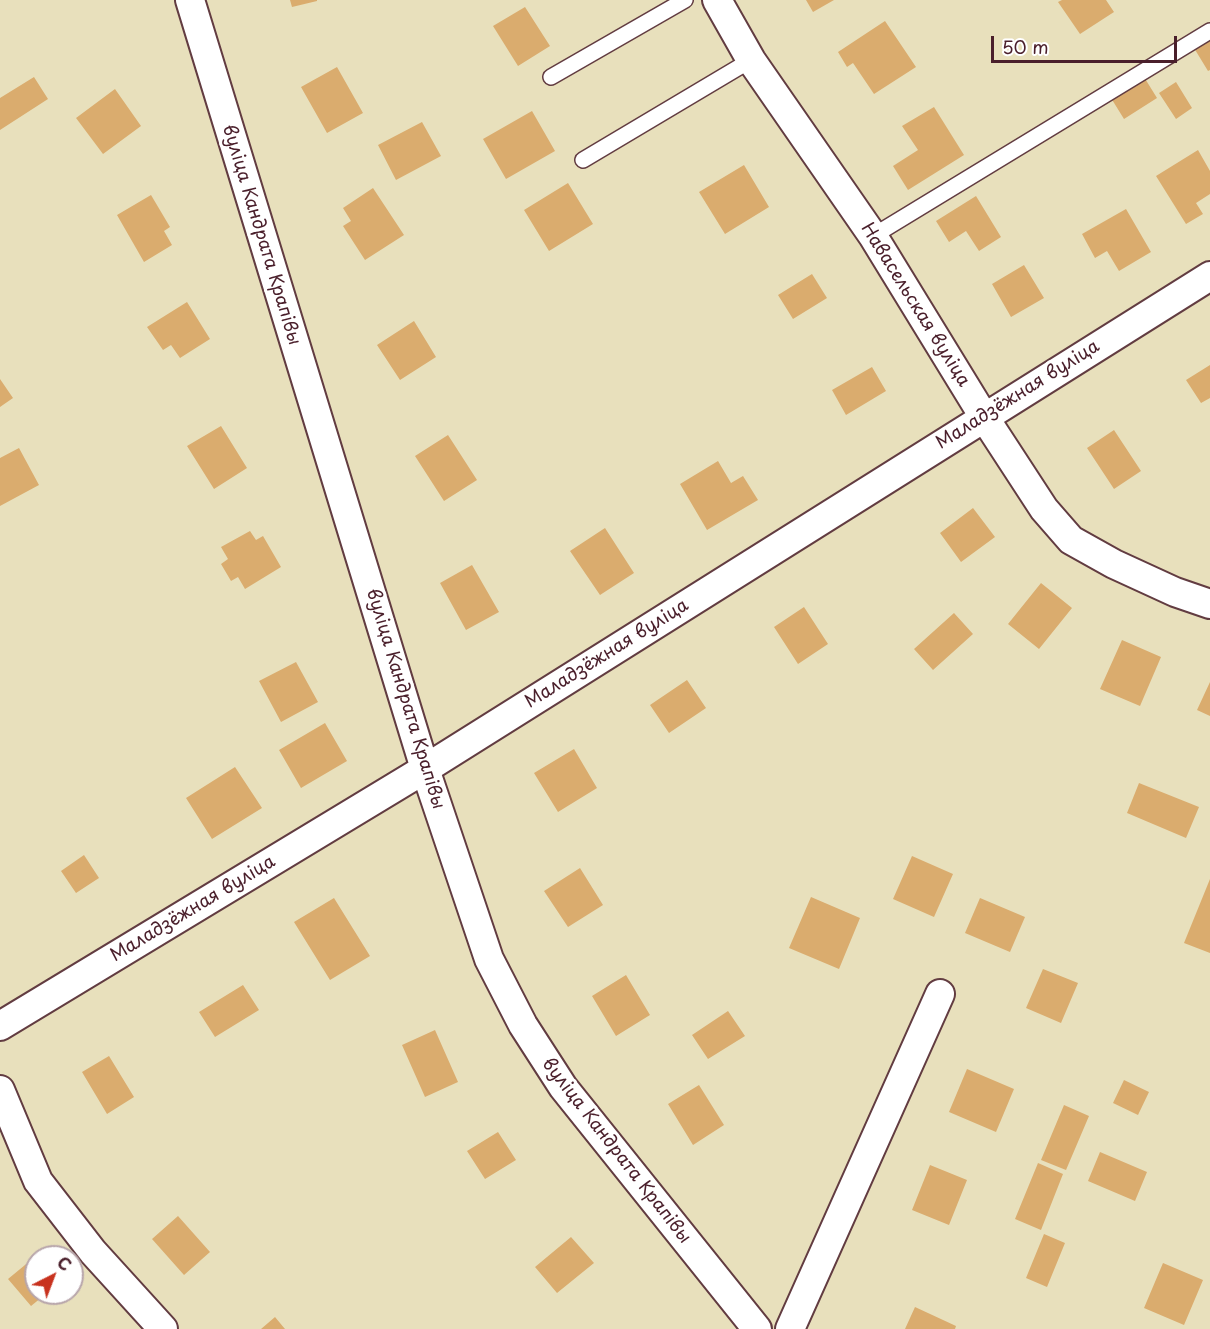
<!DOCTYPE html>
<html>
<head>
<meta charset="utf-8">
<style>
	body { margin:0 }
	#map { position:relative; width:1210px; height:1329px; overflow:hidden; background:#e8e0bc; font-family:"Playpen Sans",sans-serif }
	canvas { display:block }
	.north { position:absolute; left:24px; top:1245px; width:60px; height:60px; box-sizing:border-box; background:#fff; border:2px solid #b7a5aa; border-radius:50%; rotate:42deg; font-size:16px; font-weight:700; line-height:24px; text-align:center; color:#4a1f2b }
	.north::after { content:''; display:block; margin:auto; width:21px; height:27px; background:#c8321e; clip-path:polygon(50% 0,100% 100%,50% 72%,0 100%) }
	.scale { position:absolute; left:991px; top:36px; width:186px; height:27px; box-sizing:border-box; border:3px solid #4a1f2b; border-top:0; padding-left:8px; font-size:18px; line-height:21px; white-space:nowrap; color:#4a1f2b; -webkit-text-stroke:4px #fff; paint-order:stroke }
</style>
</head>
<body>
<div id="map">
<canvas width="1210" height="1329"></canvas>
<div class="north">С</div>
<div class="scale">50 m</div>
</div>
<script>
const ctx = document.querySelector('canvas').getContext('2d');
ctx.lineJoin = 'round';
function fillPath(path, color) { ctx.fillStyle = color; ctx.fill(path, 'evenodd'); }
function stroke(path, color, width, dash) { ctx.strokeStyle = color; ctx.lineWidth = width; ctx.lineCap = dash ? 'butt' : 'round'; ctx.setLineDash(dash || []); ctx.stroke(path); }
function drawText(font, color, halo, rows, align = 'center') {
  ctx.font = font + ' "Playpen Sans",sans-serif'; ctx.lineWidth = 6; ctx.setLineDash([]); ctx.textBaseline = 'middle'; ctx.strokeStyle = halo; ctx.fillStyle = color; for (const [text, x, y, turn = 0] of rows) {
    ctx.save(); ctx.translate(x, y); ctx.rotate((+turn || 0) * Math.PI / 180); ctx.textAlign = isNaN(turn) ? turn : align; if (halo) ctx.strokeText(text, 0, 0); ctx.fillText(text, 0, 0); ctx.restore();
  }
}
fillPath(new Path2D(`
	M 290,0 L 317,0 L 317,1 L 292,7 Z
	M 806,0 L 834,0 L 813,12 Z
	M 1062,0 L 1106,0 L 1114,12 L 1080,34 L 1058,2 Z
	M 525,7 L 550,46 L 518,66 L 493,26 Z
	M 885,21 L 916,67 L 874,94 L 853,63 L 847,67 L 838,52 Z
	M 1210,38 L 1210,70 L 1208,71 L 1194,48 Z
	M 337,67 L 363,113 L 327,133 L 301,87 Z
	M 34,77 L 48,99 L 0,130 L 0,98 Z
	M 1144,77 L 1157,98 L 1124,119 L 1111,98 Z
	M 1176,82 L 1192,108 L 1176,119 L 1159,93 Z
	M 115,89 L 141,126 L 103,154 L 76,118 Z
	M 934,107 L 964,155 L 908,190 L 893,166 L 918,150 L 902,126 Z
	M 532,111 L 555,151 L 506,179 L 483,139 Z
	M 422,122 L 441,156 L 396,180 L 378,145 Z
	M 1198,150 L 1210,171 L 1210,194 L 1196,203 L 1203,214 L 1186,224 L 1156,176 Z
	M 744,165 L 769,207 L 725,234 L 699,192 Z
	M 568,183 L 593,224 L 549,251 L 524,210 Z
	M 373,188 L 404,235 L 365,260 L 343,226 L 351,221 L 343,208 Z
	M 151,195 L 170,227 L 164,231 L 172,245 L 144,262 L 117,215 Z
	M 976,196 L 1001,237 L 979,251 L 966,231 L 949,242 L 936,221 Z
	M 1126,209 L 1151,252 L 1119,271 L 1107,251 L 1095,258 L 1082,234 Z
	M 1024,265 L 1044,298 L 1011,317 L 992,284 Z
	M 812,274 L 827,298 L 793,319 L 778,295 Z
	M 187,302 L 210,339 L 180,358 L 171,345 L 163,350 L 147,327 Z
	M 414,321 L 436,357 L 400,380 L 377,345 Z
	M 1210,365 L 1210,398 L 1201,403 L 1186,380 Z
	M 872,367 L 886,391 L 846,415 L 832,390 Z
	M 0,379 L 13,398 L 0,407 Z
	M 221,426 L 247,468 L 214,489 L 187,446 Z
	M 1114,430 L 1141,471 L 1114,489 L 1087,448 Z
	M 448,435 L 477,480 L 444,501 L 415,456 Z
	M 19,448 L 39,485 L 0,506 L 0,458 Z
	M 718,461 L 731,483 L 743,476 L 758,500 L 707,530 L 680,484 Z
	M 973,508 L 995,537 L 961,562 L 940,533 Z
	M 605,528 L 634,573 L 600,595 L 570,551 Z
	M 250,531 L 256,540 L 263,536 L 281,567 L 245,589 L 238,577 L 231,581 L 221,564 L 228,559 L 221,547 Z
	M 472,565 L 499,612 L 466,630 L 440,583 Z
	M 1041,583 L 1072,608 L 1039,649 L 1008,624 Z
	M 804,607 L 828,644 L 798,664 L 774,627 Z
	M 954,613 L 973,634 L 933,670 L 914,649 Z
	M 1122,640 L 1161,657 L 1140,706 L 1100,689 Z
	M 296,662 L 318,702 L 281,722 L 259,681 Z
	M 687,680 L 706,708 L 669,733 L 650,705 Z
	M 1210,682 L 1210,716 L 1197,710 Z
	M 325,723 L 347,761 L 301,788 L 279,750 Z
	M 574,749 L 597,788 L 558,812 L 534,773 Z
	M 235,767 L 262,808 L 212,839 L 186,798 Z
	M 1139,783 L 1199,807 L 1186,838 L 1127,813 Z
	M 84,855 L 99,878 L 76,893 L 61,871 Z
	M 912,856 L 953,874 L 934,917 L 893,899 Z
	M 580,868 L 603,905 L 568,927 L 544,891 Z
	M 1210,879 L 1210,953 L 1184,943 Z
	M 811,897 L 860,918 L 839,969 L 789,948 Z
	M 334,898 L 370,956 L 330,980 L 294,922 Z
	M 980,898 L 1025,917 L 1010,952 L 965,933 Z
	M 1043,969 L 1078,983 L 1061,1023 L 1026,1008 Z
	M 626,975 L 650,1015 L 616,1036 L 592,996 Z
	M 243,985 L 259,1010 L 215,1037 L 199,1012 Z
	M 728,1011 L 745,1036 L 708,1059 L 692,1035 Z
	M 435,1030 L 458,1082 L 425,1097 L 402,1045 Z
	M 109,1056 L 134,1097 L 107,1114 L 82,1072 Z
	M 967,1069 L 1014,1089 L 996,1132 L 949,1112 Z
	M 1124,1080 L 1149,1092 L 1138,1115 L 1113,1103 Z
	M 699,1085 L 724,1125 L 693,1145 L 668,1104 Z
	M 1064,1105 L 1089,1116 L 1066,1170 L 1041,1160 Z
	M 498,1132 L 516,1160 L 485,1179 L 467,1151 Z
	M 1100,1152 L 1147,1172 L 1135,1201 L 1088,1181 Z
	M 1038,1163 L 1063,1174 L 1041,1230 L 1015,1219 Z
	M 930,1165 L 967,1180 L 949,1225 L 912,1210 Z
	M 178,1216 L 210,1252 L 184,1275 L 152,1239 Z
	M 1044,1234 L 1065,1243 L 1047,1287 L 1026,1278 Z
	M 571,1237 L 594,1263 L 557,1293 L 535,1267 Z
	M 42,1251 L 47,1257 L 36,1257 L 36,1293 L 47,1293 L 31,1306 L 8,1279 Z
	M 1163,1263 L 1203,1280 L 1184,1325 L 1144,1308 Z
	M 915,1307 L 956,1326 L 955,1329 L 905,1329 Z
	M 275,1317 L 285,1329 L 261,1329 Z`), '#daac6e');
const service = new Path2D(`
	M 551,77 L 685,0
	M 583,160 L 751,60
	M 873,236 L 1210,31`);
const minor = new Path2D(`
	M 190,0 L 425,769 L 489,959 L 523,1025 L 563,1087 L 757,1329
	M 717,0 L 751,60 L 873,236 L 984,417 L 1044,509 L 1071,540 L 1114,564 L 1175,592 L 1210,604
	M 0,1026 L 425,769 L 1210,276
	M 0,1090 L 38,1181 L 93,1252 L 163,1329
	M 790,1329 L 940,994`);
stroke(service, '#623c41', 18);
stroke(minor, '#623c41', 32);
stroke(service, '#fff', 15);
stroke(minor, '#fff', 28);
drawText('18px', '#4a1f2b', '#fff', [
	["вуліца Кандрата Крапівы",261,235,73],
	["Навасельская вуліца",915,305,58],
	["Маладзёжная вуліца",1018,395,-32],
	["Маладзёжная вуліца",607,654,-32],
	["вуліца Кандрата Крапівы",405,699,73],
	["Маладзёжная вуліца",193,909,-31],
	["вуліца Кандрата Крапівы",616,1151,52]
]);
</script>
</body>
</html>
